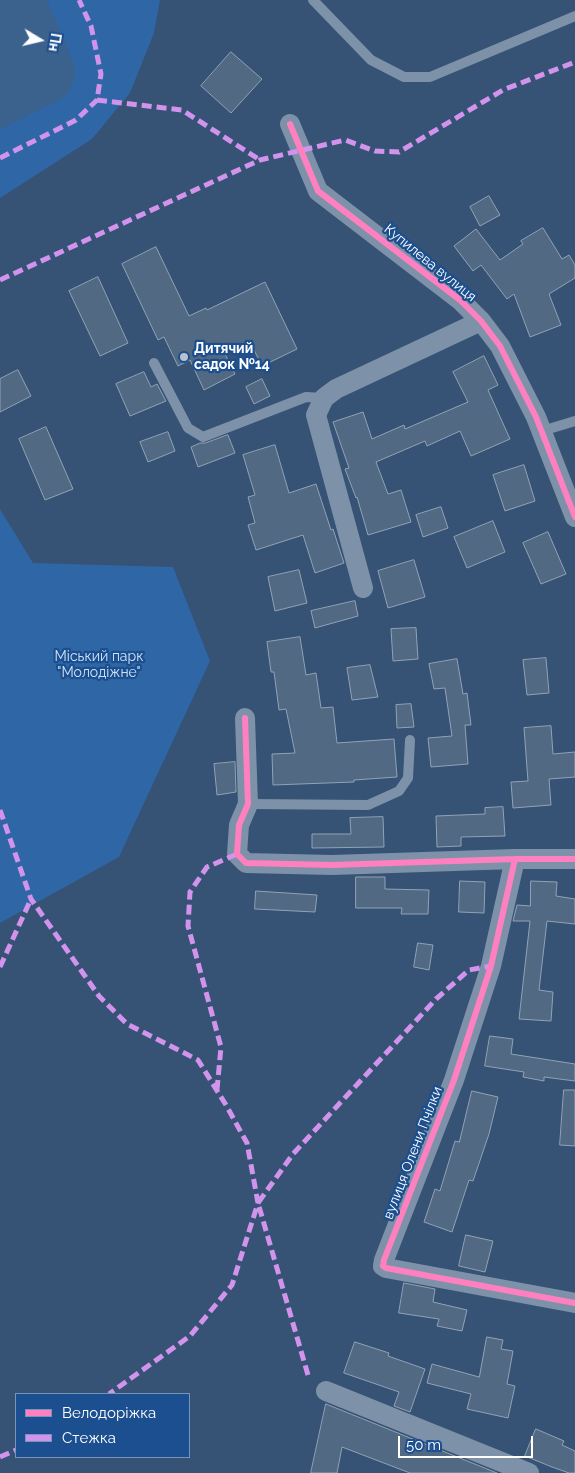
<!DOCTYPE html>
<html>
<head>
<meta charset="utf-8">
<style>
	body { margin:0 }
	#map { position:relative; width:575px; height:1473px; overflow:hidden; background:#365274; font-family:Raleway,sans-serif }
	canvas { display:block }
	.legend { position:absolute; left:15px; top:1393px; width:175px; height:65px; box-sizing:border-box; background:#1b4f8f; border:1px solid #7695bc; margin:0; padding:6px 9px; list-style:none; font-size:15px; color:#fff }
	.legend li { display:flex; align-items:center; gap:10px; height:25px }
	.legend b { width:25px; border:1px solid #7695bc }
	.north { position:absolute; left:15px; top:15px; width:50px; height:50px; -webkit-text-stroke:4px #1b4f8f; paint-order:stroke; rotate:99deg; font-size:14px; font-weight:700; line-height:20px; text-align:center; color:#fff }
	.north::after { content:''; display:block; margin:auto; width:18px; height:22px; background:#fff; clip-path:polygon(50% 0,100% 100%,50% 72%,0 100%) }
	.scale { position:absolute; left:398px; top:1436px; width:135px; height:22px; box-sizing:border-box; border:2px solid #fff; border-top:0; padding-left:6px; font-size:15px; line-height:18px; white-space:nowrap; color:#fff; -webkit-text-stroke:4px #1b4f8f; paint-order:stroke }
</style>
</head>
<body>
<div id="map">
<canvas width="575" height="1473"></canvas>
<ul class="legend">
<li><b style="height:6px;background:#ff80c0"></b>Велодоріжка</li>
<li><b style="height:6px;background:#d193ec"></b>Стежка</li>
</ul>
<div class="north">Пн</div>
<div class="scale">50 m</div>
</div>
<script>
const ctx = document.querySelector('canvas').getContext('2d');
ctx.lineJoin = 'round';
function fillPath(path, color) { ctx.fillStyle = color; ctx.fill(path, 'evenodd'); }
function stroke(path, color, width, dash) { ctx.strokeStyle = color; ctx.lineWidth = width; ctx.lineCap = dash ? 'butt' : 'round'; ctx.setLineDash(dash || []); ctx.stroke(path); }
function drawText(font, color, halo, rows, align = 'center') {
  ctx.font = font + ' Raleway,sans-serif'; ctx.lineWidth = 4.5; ctx.setLineDash([]); ctx.textBaseline = 'middle'; ctx.strokeStyle = halo; ctx.fillStyle = color; for (const [text, x, y, turn = 0] of rows) {
    ctx.save(); ctx.translate(x, y); ctx.rotate((+turn || 0) * Math.PI / 180); ctx.textAlign = isNaN(turn) ? turn : align; if (halo) ctx.strokeText(text, 0, 0); ctx.fillText(text, 0, 0); ctx.restore();
  }
}
fillPath(new Path2D(`
	M 0,0 L 160,0 L 154,33 L 130,93 L 92,139 L 0,198 Z
	M 0,509 L 33,563 L 173,567 L 210,661 L 119,857 L 0,923 Z`), '#2f66a5');
fillPath(new Path2D(`
	M 0,0 L 47,0 L 73,62 L 75,75 L 70,91 L 61,99 L 0,129 Z`), '#3b618d');
const building = new Path2D(`
	M 231,52 L 262,79 L 231,113 L 201,86 Z
	M 489,196 L 500,215 L 480,226 L 470,207 Z
	M 543,228 L 562,259 L 569,255 L 575,265 L 575,278 L 549,294 L 561,325 L 530,337 L 514,294 L 507,299 L 481,265 L 473,271 L 454,246 L 476,229 L 500,260 L 523,244 L 521,241 Z
	M 156,247 L 189,316 L 206,308 L 207,310 L 265,282 L 297,349 L 262,366 L 250,342 L 225,354 L 235,374 L 204,390 L 190,360 L 178,366 L 164,337 L 158,340 L 122,264 Z
	M 98,277 L 128,343 L 100,356 L 69,291 Z
	M 484,356 L 498,385 L 488,390 L 510,439 L 471,456 L 460,431 L 427,446 L 425,441 L 376,462 L 388,494 L 401,490 L 411,522 L 368,535 L 357,497 L 356,498 L 345,469 L 349,468 L 333,422 L 363,412 L 372,439 L 404,425 L 405,429 L 468,402 L 453,372 Z
	M 18,370 L 31,396 L 0,412 L 0,379 Z
	M 144,372 L 151,387 L 157,384 L 166,401 L 130,416 L 116,384 Z
	M 262,379 L 270,396 L 254,404 L 246,387 Z
	M 46,427 L 73,489 L 45,500 L 19,439 Z
	M 168,432 L 175,451 L 148,462 L 140,442 Z
	M 228,435 L 235,453 L 198,467 L 191,447 L 200,443 L 205,443 Z
	M 275,445 L 289,493 L 316,484 L 331,530 L 333,529 L 344,563 L 315,573 L 303,535 L 256,550 L 248,525 L 255,523 L 248,497 L 255,495 L 243,455 Z
	M 524,465 L 535,501 L 505,511 L 493,475 Z
	M 441,507 L 448,528 L 423,537 L 416,515 Z
	M 493,521 L 505,552 L 467,568 L 454,537 Z
	M 548,532 L 566,574 L 541,584 L 523,543 Z
	M 414,560 L 425,597 L 388,608 L 378,571 Z
	M 299,570 L 307,603 L 275,611 L 268,577 Z
	M 355,601 L 358,616 L 315,628 L 311,611 Z
	M 416,628 L 418,659 L 393,661 L 391,629 Z
	M 300,637 L 306,675 L 316,673 L 321,708 L 333,707 L 337,743 L 394,739 L 397,777 L 354,780 L 354,782 L 273,785 L 272,754 L 295,753 L 286,709 L 279,710 L 274,672 L 271,672 L 267,642 Z
	M 546,658 L 549,693 L 527,695 L 523,660 Z
	M 457,659 L 463,694 L 467,693 L 471,725 L 465,725 L 468,764 L 431,767 L 428,738 L 452,736 L 445,688 L 434,689 L 429,664 Z
	M 370,665 L 378,697 L 352,700 L 347,668 Z
	M 411,704 L 414,727 L 397,728 L 396,705 Z
	M 551,726 L 553,754 L 575,752 L 575,777 L 549,779 L 551,805 L 513,808 L 511,782 L 528,781 L 524,728 Z
	M 235,762 L 236,792 L 217,795 L 214,764 Z
	M 503,807 L 505,836 L 461,837 L 461,846 L 437,847 L 436,816 L 485,814 L 485,808 Z
	M 383,817 L 384,847 L 312,848 L 312,834 L 351,834 L 350,818 Z
	M 356,877 L 385,877 L 385,889 L 429,890 L 428,914 L 401,914 L 402,908 L 356,908 Z
	M 460,881 L 485,882 L 484,913 L 459,912 Z
	M 531,881 L 557,882 L 556,896 L 575,899 L 575,924 L 547,921 L 539,990 L 553,992 L 551,1021 L 519,1019 L 530,921 L 513,921 L 517,905 L 530,906 Z
	M 256,891 L 317,895 L 315,912 L 255,909 Z
	M 418,943 L 433,945 L 429,970 L 414,967 Z
	M 490,1036 L 513,1039 L 511,1054 L 575,1064 L 575,1081 L 544,1077 L 544,1081 L 523,1077 L 524,1072 L 485,1066 Z
	M 564,1090 L 575,1090 L 575,1146 L 560,1145 Z
	M 472,1091 L 498,1097 L 489,1134 L 473,1181 L 469,1180 L 452,1232 L 424,1222 L 435,1189 L 440,1191 L 455,1141 L 459,1142 Z
	M 466,1235 L 493,1241 L 485,1272 L 459,1266 Z
	M 404,1283 L 435,1289 L 433,1302 L 467,1310 L 462,1331 L 437,1326 L 439,1319 L 399,1313 Z
	M 487,1337 L 503,1340 L 501,1349 L 513,1351 L 507,1384 L 515,1386 L 508,1418 L 467,1409 L 471,1394 L 427,1383 L 432,1364 L 479,1377 Z
	M 355,1342 L 389,1353 L 388,1356 L 425,1369 L 410,1412 L 394,1406 L 399,1392 L 344,1373 Z
	M 326,1404 L 497,1473 L 410,1473 L 342,1447 L 337,1473 L 311,1473 Z
	M 536,1429 L 564,1441 L 562,1445 L 575,1451 L 575,1473 L 569,1473 L 552,1467 L 525,1456 Z`);
fillPath(building, '#526984');
stroke(building, '#92a2b6', 1);
stroke(new Path2D(`
	M 313,0 L 371,60 L 404,77 L 430,77 L 575,16
	M 154,363 L 188,428 L 203,437 L 306,397 L 324,398
	M 542,431 L 575,421
	M 248,804 L 368,805 L 399,791 L 408,778 L 410,740`), '#7d92a8', 10);
stroke(new Path2D(`
	M 290,124 L 318,191 L 460,300 L 481,321 L 500,346 L 536,417 L 575,517
	M 363,588 L 316,415 L 324,398 L 336,389 L 481,321
	M 245,718 L 248,804 L 239,825 L 237,854 L 246,863 L 332,865 L 515,859 L 575,859
	M 515,859 L 491,966 L 454,1080 L 384,1260 L 383,1266 L 386,1268 L 575,1303
	M 326,1391 L 529,1473`), '#7d92a8', 20);
stroke(new Path2D(`
	M 97,100 L 182,110 L 260,160
	M 0,158 L 76,120 L 97,100 L 101,74 L 91,26 L 79,0
	M 0,280 L 260,160 L 345,140 L 375,151 L 399,152 L 503,90 L 575,62
	M 0,810 L 31,899 L 99,996 L 127,1024 L 198,1060 L 226,1105 L 247,1143 L 258,1203 L 232,1285 L 190,1336 L 109,1394
	M 0,967 L 31,899
	M 217,1090 L 221,1047 L 188,926 L 190,892 L 207,867 L 237,854
	M 308,1375 L 258,1203 L 293,1154 L 436,999 L 469,970 L 491,966
	M 0,1457 L 16,1450`), '#d193ec', 5, [10, 5]);
stroke(new Path2D(`
	M 290,124 L 318,191 L 460,300 L 481,321 L 500,346 L 536,417 L 575,517
	M 245,718 L 248,804 L 239,825 L 237,854 L 246,863 L 332,865 L 515,859 L 575,859
	M 515,859 L 491,966 L 454,1080 L 384,1260 L 383,1266 L 386,1268 L 575,1303`), '#ff80c0', 6);
for (const [x, y, r, color] of [
	[184,357,5,"#b9c2ce"]
]) { const dot = new Path2D(); dot.arc(x, y, r, 0, 2 * Math.PI); ctx.fillStyle = color; ctx.fill(dot); stroke(dot, '#1b4f8f', 2); }
drawText('14px', '#fff', '#1b4f8f', [
	["Купилева вулиця",430,263,39],
	["вулиця Олени Пчілки",413,1153,-69]
]);
drawText('bold 14px', '#fff', '#1b4f8f', [
	["Дитячий",194,349],
	["садок №14",194,365]
], 'left');
drawText('14px', '#cfe3fa', '#1b4f8f', [
	["Міський парк",99,657],
	["\"Молодіжне\"",99,673]
]);
</script>
</body>
</html>
